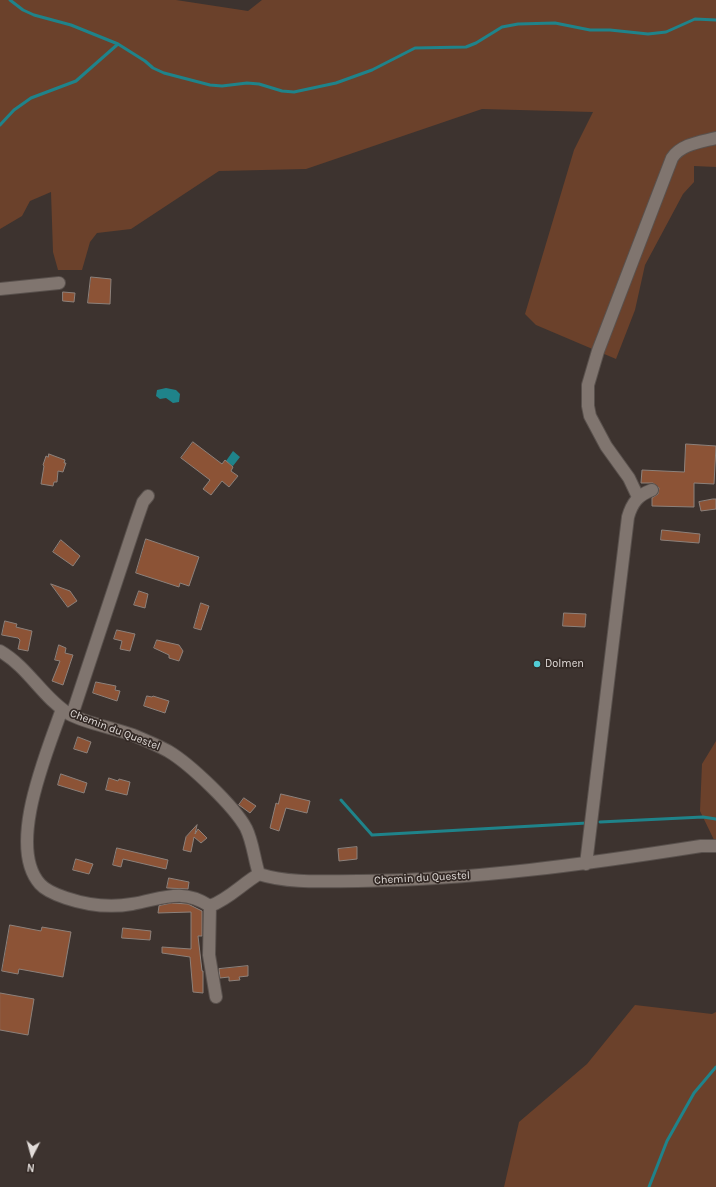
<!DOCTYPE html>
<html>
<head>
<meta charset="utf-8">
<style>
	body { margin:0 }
	#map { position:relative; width:716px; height:1187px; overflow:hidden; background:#3d332f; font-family:Karla,sans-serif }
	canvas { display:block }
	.north { position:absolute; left:12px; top:1135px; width:40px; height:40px; -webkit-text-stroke:3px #332925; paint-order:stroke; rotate:186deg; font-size:11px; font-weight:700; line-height:16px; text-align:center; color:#e2dcd9 }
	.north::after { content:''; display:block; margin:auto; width:14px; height:18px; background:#e2dcd9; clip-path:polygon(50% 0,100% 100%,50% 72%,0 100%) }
</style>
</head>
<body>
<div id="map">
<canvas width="716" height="1187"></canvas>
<div class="north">N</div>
</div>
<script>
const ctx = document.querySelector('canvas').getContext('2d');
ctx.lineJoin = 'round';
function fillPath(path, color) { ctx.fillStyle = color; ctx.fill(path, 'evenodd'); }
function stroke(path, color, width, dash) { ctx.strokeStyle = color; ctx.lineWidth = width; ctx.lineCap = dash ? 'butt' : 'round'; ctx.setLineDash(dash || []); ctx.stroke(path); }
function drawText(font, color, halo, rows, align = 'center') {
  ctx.font = font + ' Karla,sans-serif'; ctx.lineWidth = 3.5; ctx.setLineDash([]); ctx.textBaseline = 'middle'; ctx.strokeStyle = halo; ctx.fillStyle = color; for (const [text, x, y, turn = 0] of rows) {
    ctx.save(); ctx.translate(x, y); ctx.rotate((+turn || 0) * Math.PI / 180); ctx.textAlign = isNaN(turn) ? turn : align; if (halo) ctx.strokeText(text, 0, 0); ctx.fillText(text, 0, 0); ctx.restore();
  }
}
fillPath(new Path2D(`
	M 0,0 L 176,0 L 248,11 L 262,0 L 716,0 L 716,167 L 694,166 L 694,182 L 683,194 L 645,265 L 635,310 L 616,359 L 536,325 L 525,314 L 574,150 L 593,112 L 482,109 L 306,169 L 219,171 L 131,229 L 97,233 L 90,242 L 82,270 L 58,270 L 53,252 L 51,192 L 30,201 L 22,216 L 0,229 Z
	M 716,741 L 716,844 L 700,811 L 702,764 Z
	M 635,1005 L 712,1014 L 716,1012 L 716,1187 L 504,1187 L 519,1122 L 587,1064 Z`), '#6b412b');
fillPath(new Path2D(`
	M 166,388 L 176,390 L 180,394 L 179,402 L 173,403 L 166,398 L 160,399 L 156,396 L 157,390 Z
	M 233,451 L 240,457 L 233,466 L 226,461 Z`), '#1f838a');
stroke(new Path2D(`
	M 10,0 L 23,10 L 34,15 L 71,25 L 118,44 L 145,61 L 153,68 L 164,73 L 210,85 L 222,86 L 247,83 L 259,84 L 282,91 L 294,92 L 336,83 L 372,70 L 415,48 L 466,47 L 476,43 L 502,27 L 518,24 L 555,23 L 590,30 L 610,30 L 648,34 L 666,32 L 695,19 L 716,20
	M 0,125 L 14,110 L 31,98 L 76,81 L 118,44
	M 341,800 L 372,835 L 587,823
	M 600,822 L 703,817 L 716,819
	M 649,1187 L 667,1141 L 694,1093 L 716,1067`), '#1f838a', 3);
const building = new Path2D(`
	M 91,277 L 111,279 L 110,304 L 88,303 Z
	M 63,292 L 75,293 L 74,302 L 63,301 Z
	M 193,442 L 222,464 L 225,460 L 233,467 L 231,471 L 238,476 L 229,487 L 222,481 L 211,495 L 203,489 L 210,480 L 181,458 Z
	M 686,444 L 716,446 L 714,484 L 694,483 L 694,507 L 652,506 L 652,498 L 658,494 L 659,488 L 653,483 L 641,483 L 642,470 L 684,472 Z
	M 49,454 L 65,460 L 64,463 L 66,463 L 63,472 L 58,471 L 57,482 L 54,482 L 53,486 L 41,484 L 44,466 L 43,465 L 46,456 L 48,457 Z
	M 713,499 L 716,499 L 716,509 L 701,511 L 699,502 Z
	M 662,530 L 700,534 L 699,543 L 661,540 Z
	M 146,539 L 199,557 L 189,586 L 180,583 L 179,587 L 136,573 Z
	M 61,540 L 80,556 L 73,566 L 53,552 Z
	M 51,584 L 70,591 L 77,601 L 68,607 Z
	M 139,591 L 148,594 L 145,608 L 134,605 Z
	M 201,603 L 209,606 L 201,630 L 194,628 Z
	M 564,613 L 586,614 L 585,627 L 563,626 Z
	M 5,621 L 17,624 L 16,627 L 32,631 L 28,651 L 18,649 L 20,640 L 18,638 L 2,635 Z
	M 117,630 L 135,634 L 130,651 L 120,649 L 122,641 L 114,639 Z
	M 157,640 L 179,645 L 183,651 L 179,661 L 169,658 L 169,655 L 154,648 Z
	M 59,645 L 66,648 L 65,653 L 73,655 L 63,685 L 52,681 L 60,661 L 55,660 Z
	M 96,682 L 116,686 L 115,690 L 120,691 L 117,701 L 93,693 Z
	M 147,696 L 152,697 L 153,696 L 169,701 L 165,713 L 144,706 Z
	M 78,737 L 91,742 L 87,753 L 74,749 Z
	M 61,774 L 87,783 L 84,793 L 58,785 Z
	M 109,778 L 118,781 L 119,779 L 130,782 L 127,795 L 106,790 Z
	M 281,794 L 310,801 L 307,813 L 286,808 L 279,831 L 270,828 L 276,803 L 278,804 Z
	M 244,798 L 256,806 L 250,813 L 239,805 Z
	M 197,825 L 195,834 L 198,829 L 207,838 L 201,843 L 194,837 L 191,852 L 183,850 L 186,837 Z
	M 357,847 L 357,859 L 339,861 L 338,849 Z
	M 117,848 L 168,860 L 166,869 L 123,859 L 121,867 L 113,865 Z
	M 76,859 L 93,864 L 89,874 L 73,870 Z
	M 169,878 L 189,882 L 188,889 L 167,888 Z
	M 172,903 L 188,904 L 202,911 L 202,936 L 198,936 L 202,971 L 203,971 L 203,993 L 193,992 L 190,957 L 162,953 L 162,947 L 191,949 L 191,912 L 158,913 L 159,906 Z
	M 10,925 L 41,931 L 42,927 L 71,932 L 63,977 L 19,969 L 18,974 L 2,971 Z
	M 123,928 L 151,931 L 150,940 L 122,938 Z
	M 248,966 L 248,976 L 239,977 L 240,980 L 229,981 L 229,977 L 220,978 L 219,969 Z
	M 0,993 L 34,999 L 28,1035 L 0,1030 Z`);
fillPath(building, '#8c5336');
stroke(building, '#8c817b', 1);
const street = new Path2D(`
	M 0,289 L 59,283
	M 638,497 L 629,478 L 606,446 L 590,416 L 588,406 L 588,385 L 598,351 L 672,158 C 681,144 701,142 716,138
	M 0,651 C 29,668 42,697 69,714 C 85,723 114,728 133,735 C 145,740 157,745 168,751 C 190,764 234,806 246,828 C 253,842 254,859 259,874
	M 62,709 C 48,750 6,846 40,884 C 46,891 57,895 66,898 C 87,905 110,908 132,904 C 162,899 181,887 210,906
	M 72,715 L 136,522 L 143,502 L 148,496
	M 586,864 L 628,517 C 632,503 638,495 652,490
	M 210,906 C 229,899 242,884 259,874 C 290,884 326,881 358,881 C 473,880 587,864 701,846 L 716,846
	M 210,906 L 209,955 L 216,997`);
stroke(street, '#59514d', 14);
stroke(street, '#80756f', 12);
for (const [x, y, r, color] of [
	[537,664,4,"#52ccd5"]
]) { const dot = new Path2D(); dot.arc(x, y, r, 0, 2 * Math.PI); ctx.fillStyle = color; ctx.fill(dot); stroke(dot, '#332925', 1.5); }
drawText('11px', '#e2dcd9', '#332925', [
	["Dolmen",545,664]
], 'left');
drawText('11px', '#e2dcd9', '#332925', [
	["Chemin du Questel",115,730,21],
	["Chemin du Questel",422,878,-3]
]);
</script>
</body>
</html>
